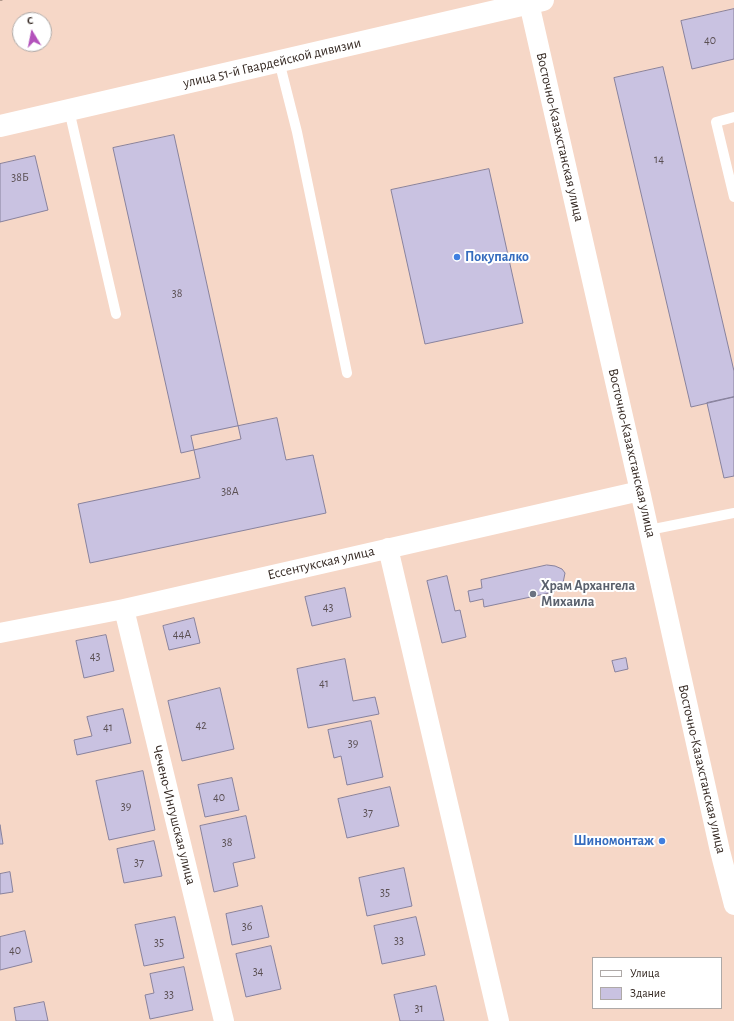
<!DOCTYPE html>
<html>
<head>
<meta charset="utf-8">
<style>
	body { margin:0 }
	#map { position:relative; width:734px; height:1021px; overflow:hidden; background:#f6d7c7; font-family:"Alegreya Sans",sans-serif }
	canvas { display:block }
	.legend { position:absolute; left:592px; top:957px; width:130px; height:52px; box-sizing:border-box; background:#fff; border:1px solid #aea9a7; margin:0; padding:5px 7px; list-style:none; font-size:12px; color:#352923 }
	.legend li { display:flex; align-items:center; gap:8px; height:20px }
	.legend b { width:20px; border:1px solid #aea9a7 }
	.north { position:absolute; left:12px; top:12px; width:40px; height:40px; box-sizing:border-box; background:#fff; border:1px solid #aea9a7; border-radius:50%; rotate:350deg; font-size:11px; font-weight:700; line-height:16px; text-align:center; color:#352923 }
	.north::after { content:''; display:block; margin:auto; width:14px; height:18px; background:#b352bb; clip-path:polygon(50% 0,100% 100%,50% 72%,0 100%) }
</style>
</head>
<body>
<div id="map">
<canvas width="734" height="1021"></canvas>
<ul class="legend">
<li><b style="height:5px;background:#fff"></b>Улица</li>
<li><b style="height:11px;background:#c9c2e1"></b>Здание</li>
</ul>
<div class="north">С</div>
</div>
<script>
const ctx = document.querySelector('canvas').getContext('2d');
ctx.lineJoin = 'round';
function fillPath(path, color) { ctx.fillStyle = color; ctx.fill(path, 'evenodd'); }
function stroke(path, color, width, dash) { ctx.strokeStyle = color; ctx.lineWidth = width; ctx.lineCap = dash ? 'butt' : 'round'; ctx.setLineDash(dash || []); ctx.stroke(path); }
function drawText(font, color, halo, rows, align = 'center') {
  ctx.font = font + ' "Alegreya Sans",sans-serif'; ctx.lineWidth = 4; ctx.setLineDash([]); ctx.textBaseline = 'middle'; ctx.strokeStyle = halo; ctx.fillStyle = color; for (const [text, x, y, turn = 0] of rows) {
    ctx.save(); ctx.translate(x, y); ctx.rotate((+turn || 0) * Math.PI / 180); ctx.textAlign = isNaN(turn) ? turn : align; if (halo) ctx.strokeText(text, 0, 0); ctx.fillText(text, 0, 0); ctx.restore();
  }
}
const building = new Path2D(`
	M 734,9 L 734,59 L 692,69 L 681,21 Z
	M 663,67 L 734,371 L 734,397 L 691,407 L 614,78 Z
	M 174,135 L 241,439 L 181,453 L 113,148 Z
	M 35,156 L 48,210 L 0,222 L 0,164 Z
	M 489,169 L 523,323 L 425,344 L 391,190 Z
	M 734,397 L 734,476 L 724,478 L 707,403 Z
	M 277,418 L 286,460 L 313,455 L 326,513 L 90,563 L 78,504 L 200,478 L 191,436 Z
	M 547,565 L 555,566 L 562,569 L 565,573 L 563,583 L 554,592 L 484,607 L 483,599 L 470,602 L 468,591 L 482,588 L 481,580 Z
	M 447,576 L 455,611 L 460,610 L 466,637 L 442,643 L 427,581 Z
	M 345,588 L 351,617 L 312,626 L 305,597 Z
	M 194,618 L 200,643 L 169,650 L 163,626 Z
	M 106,635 L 114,671 L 84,678 L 76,641 Z
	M 626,658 L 628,669 L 615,672 L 612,661 Z
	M 345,659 L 353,701 L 375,697 L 379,714 L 308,728 L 297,669 Z
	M 220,688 L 234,749 L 182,761 L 168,701 Z
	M 123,709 L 131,743 L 77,755 L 74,740 L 92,736 L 87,717 Z
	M 371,721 L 383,777 L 347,785 L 341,756 L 334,758 L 328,730 Z
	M 143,771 L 155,830 L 109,840 L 96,781 Z
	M 232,778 L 239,810 L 205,817 L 198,785 Z
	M 390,787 L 399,826 L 347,838 L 338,799 Z
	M 246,816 L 255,858 L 233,863 L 238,886 L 214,892 L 200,826 Z
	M 0,825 L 3,844 L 0,844 Z
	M 154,841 L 162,876 L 124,883 L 117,849 Z
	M 404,868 L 412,906 L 367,916 L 359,878 Z
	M 10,872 L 13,892 L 0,894 L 0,874 Z
	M 262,906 L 269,937 L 232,945 L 226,914 Z
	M 175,917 L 184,958 L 144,966 L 135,925 Z
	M 416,917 L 425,955 L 382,964 L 374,926 Z
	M 25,931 L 32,962 L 0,970 L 0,937 Z
	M 271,946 L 281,989 L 246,997 L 236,954 Z
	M 184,967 L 193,1010 L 150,1019 L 145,995 L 154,993 L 150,974 Z
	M 436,986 L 444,1021 L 400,1021 L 394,995 Z
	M 44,1002 L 48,1021 L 16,1021 L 14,1008 Z`);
fillPath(building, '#c9c2e1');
stroke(building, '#88829d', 1);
stroke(new Path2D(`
	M 279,61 L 297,132 L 347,373
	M 69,110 L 116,314
	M 734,117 L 716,122 L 734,197
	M 649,530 L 734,513`), '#fff', 10);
stroke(new Path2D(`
	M 529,3 L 640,491 L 720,851 L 734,905
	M 388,548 L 499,1021
	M 124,609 L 224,1021
	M 0,633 L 124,609 L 640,491`), '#fff', 20);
stroke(new Path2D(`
	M 0,126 L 543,0`), '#fff', 22);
stroke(new Path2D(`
	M 0,0 L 2,0`), '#705e55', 1);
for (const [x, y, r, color] of [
	[457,257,4,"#3f7fe0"],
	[533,594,4,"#6b7280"],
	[662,841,4,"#3f7fe0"]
]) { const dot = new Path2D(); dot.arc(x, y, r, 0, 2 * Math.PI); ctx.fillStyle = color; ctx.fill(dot); stroke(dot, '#fff', 1.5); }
drawText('12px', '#5a4f52', null, [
	["40",710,40],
	["14",659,159],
	["38Б",20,177],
	["38",177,293],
	["38А",230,491],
	["43",328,607],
	["44А",182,634],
	["43",95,656],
	["41",324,683],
	["42",201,725],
	["41",108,727],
	["39",353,743],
	["40",219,797],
	["39",126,806],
	["37",368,812],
	["38",227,842],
	["37",139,862],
	["35",385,892],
	["36",247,926],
	["33",399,940],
	["35",159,942],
	["40",15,950],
	["34",258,971],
	["33",169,994],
	["31",419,1008]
]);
drawText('14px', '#352923', '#fff', [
	["улица 51-й Гвардейской дивизии",272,63,-13],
	["Восточно-Казахстанская улица",560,137,77],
	["Восточно-Казахстанская улица",632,453,77],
	["Ессентукская улица",321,563,-13],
	["Восточно-Казахстанская улица",702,769,77],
	["Чечено-Ингушская улица",174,815,76]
]);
drawText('bold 14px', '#366cbe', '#fff', [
	["Покупалко",465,257],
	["Шиномонтаж",654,841,"right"]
], 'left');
drawText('bold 14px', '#5b616d', '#fff', [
	["Храм Архангела",541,586],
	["Михаила",541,602]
], 'left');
</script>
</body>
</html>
